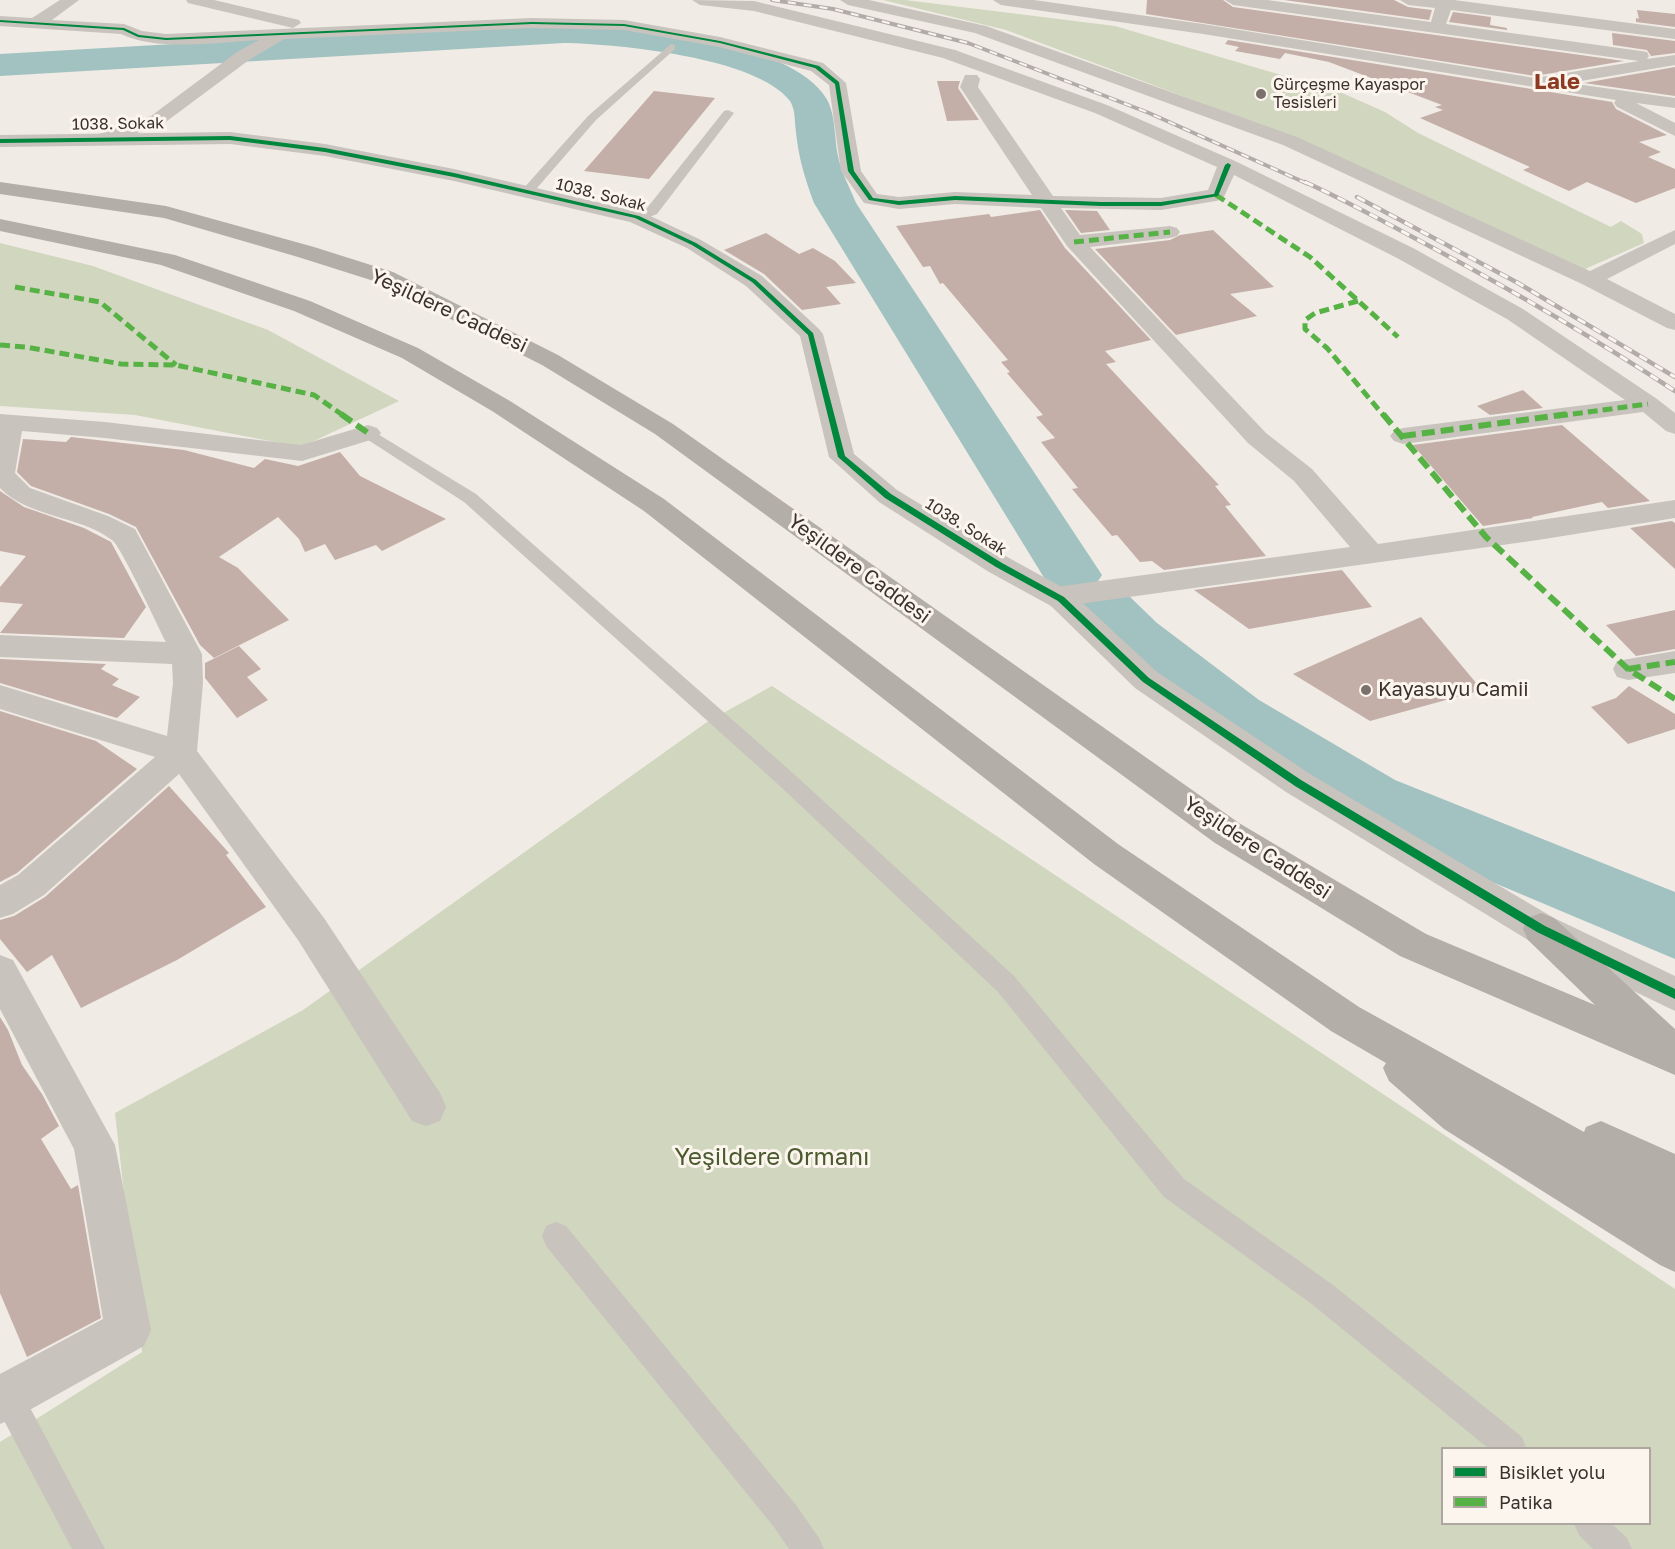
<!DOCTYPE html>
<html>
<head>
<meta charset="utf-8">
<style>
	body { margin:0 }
	#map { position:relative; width:1675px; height:1549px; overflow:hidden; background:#f0ebe5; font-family:"Golos Text",sans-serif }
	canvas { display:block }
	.legend { position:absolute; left:1441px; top:1447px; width:210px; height:78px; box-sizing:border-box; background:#fbf5ee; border:2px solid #aea6a0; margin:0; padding:8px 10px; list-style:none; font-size:18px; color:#3b302b }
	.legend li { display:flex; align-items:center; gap:12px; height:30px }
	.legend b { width:30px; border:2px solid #aea6a0 }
</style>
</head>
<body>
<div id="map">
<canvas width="1675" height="1549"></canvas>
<ul class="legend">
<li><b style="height:8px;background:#00873e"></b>Bisiklet yolu</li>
<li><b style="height:8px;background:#57b246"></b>Patika</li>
</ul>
</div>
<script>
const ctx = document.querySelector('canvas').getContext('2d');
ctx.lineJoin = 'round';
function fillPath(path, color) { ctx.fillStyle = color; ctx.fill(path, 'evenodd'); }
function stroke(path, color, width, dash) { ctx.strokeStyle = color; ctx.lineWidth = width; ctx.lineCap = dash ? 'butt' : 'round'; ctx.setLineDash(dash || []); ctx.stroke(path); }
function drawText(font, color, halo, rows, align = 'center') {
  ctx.font = font + ' "Golos Text",sans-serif'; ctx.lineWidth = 6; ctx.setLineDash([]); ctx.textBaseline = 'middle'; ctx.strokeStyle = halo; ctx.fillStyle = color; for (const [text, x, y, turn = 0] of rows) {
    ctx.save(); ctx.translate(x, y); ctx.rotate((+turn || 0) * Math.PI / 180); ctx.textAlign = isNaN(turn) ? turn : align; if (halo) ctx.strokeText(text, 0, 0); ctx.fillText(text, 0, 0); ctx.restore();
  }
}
fillPath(new Path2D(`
	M 883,0 L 905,0 L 1115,26 L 1342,93 L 1385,112 L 1418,133 L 1611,227 L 1621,221 L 1642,234 L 1644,243 L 1585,269 L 1295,138 L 1006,30 Z
	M 0,243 L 93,266 L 268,330 L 399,401 L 301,447 L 135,415 L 0,406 Z
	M 772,686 L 1675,1289 L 1675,1549 L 0,1549 L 0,1442 L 142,1352 L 115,1113 L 303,1010 L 707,722 ZM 1442,1448 L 1650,1448 L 1650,1524 L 1442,1524 Z`), '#d1d6bf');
fillPath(new Path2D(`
	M 573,23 C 634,25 793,42 826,98 C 836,114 834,137 838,156 C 841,172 850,188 856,203 L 1102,575 L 1093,589 L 1072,595 L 1051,589 L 814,203 C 803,173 798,155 795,123 C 795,117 794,107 790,101 C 757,57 617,44 564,43 L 0,76 L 0,54 L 521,24 Z
	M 1106,589 L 1128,595 L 1157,623 L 1259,700 L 1395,780 L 1675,892 L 1675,959 L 1345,820 L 1213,736 L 1113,655 L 1084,625 L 1075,610 L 1084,595 Z`), '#a1c2c1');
fillPath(new Path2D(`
	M 1147,0 L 1223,0 L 1233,7 L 1624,61 L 1535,76 L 1146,14 Z
	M 1284,0 L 1394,0 L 1408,7 L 1432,10 L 1429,20 Z
	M 1637,10 L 1675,14 L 1675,27 L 1636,22 L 1636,18 L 1639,19 Z
	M 1453,12 L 1491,17 L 1490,25 L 1507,28 L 1507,30 L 1449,22 Z
	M 1612,33 L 1675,41 L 1675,53 L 1651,56 L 1647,50 L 1613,45 Z
	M 1228,40 L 1612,102 L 1616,109 L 1667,135 L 1639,142 L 1661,152 L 1648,157 L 1675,169 L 1675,188 L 1636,203 L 1587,182 L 1569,191 L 1523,170 L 1530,167 L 1420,118 L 1443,110 L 1435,107 L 1442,105 L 1329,62 L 1285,53 L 1280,59 L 1235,51 L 1239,47 L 1225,44 Z
	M 1675,67 L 1675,96 L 1584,83 Z
	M 937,81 L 960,81 L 958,88 L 979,120 L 947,121 Z
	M 654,91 L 715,98 L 649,179 L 584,171 Z
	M 1040,210 L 1065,248 L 1151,340 L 1105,351 L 1116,362 L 1106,364 L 1219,485 L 1215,486 L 1231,505 L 1225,506 L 1266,556 L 1164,570 L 1152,561 L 1140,562 L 1117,535 L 1112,536 L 1072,489 L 1078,488 L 1041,442 L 1055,438 L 1036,417 L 1043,415 L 1007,373 L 1010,372 L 1001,362 L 1008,360 L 943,283 L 940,284 L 930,266 L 923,267 L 896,226 L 989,214 L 991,217 Z
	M 1065,210 L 1097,211 L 1110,230 L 1081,233 Z
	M 1213,230 L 1274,287 L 1230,294 L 1257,316 L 1176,335 L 1095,249 L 1170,240 L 1180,235 Z
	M 766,233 L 799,254 L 813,248 L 835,261 L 856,283 L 826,287 L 841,304 L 802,310 L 764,274 L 724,250 Z
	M 1523,390 L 1543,408 L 1490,415 L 1477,406 Z
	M 1562,425 L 1650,501 L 1608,508 L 1602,502 L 1532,517 L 1533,518 L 1483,526 L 1413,445 Z
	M 71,437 L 184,450 L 254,468 L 265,459 L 298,466 L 340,452 L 360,476 L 446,519 L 382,551 L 376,545 L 335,560 L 325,544 L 305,552 L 299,539 L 278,517 L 219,557 L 238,568 L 289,620 L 214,658 L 200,645 L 136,527 L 109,514 L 31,486 L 17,472 L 23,439 L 66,442 Z
	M 0,491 L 24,507 L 84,528 L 111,542 L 146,607 L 124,638 L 0,633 L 23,604 L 0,602 L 0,587 L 26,556 L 0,551 Z
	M 1672,521 L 1675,523 L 1675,569 L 1630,528 Z
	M 1342,570 L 1372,607 L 1249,629 L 1194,590 Z
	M 1675,610 L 1675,649 L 1636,656 L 1606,625 Z
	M 1421,617 L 1482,690 L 1370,721 L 1293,674 Z
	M 239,646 L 261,669 L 247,677 L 268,700 L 237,718 L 205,678 L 205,663 Z
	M 0,659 L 106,664 L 101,669 L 119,679 L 112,685 L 140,697 L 117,718 L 0,683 Z
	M 1629,686 L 1675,714 L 1675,729 L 1628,744 L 1591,707 L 1616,698 Z
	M 0,711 L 96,741 L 137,769 L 17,873 L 0,882 Z
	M 169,786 L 229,853 L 226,855 L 266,907 L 177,960 L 81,1008 L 52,955 L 27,972 L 0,939 L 0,920 L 14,916 L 45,897 Z
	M 0,1017 L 8,1030 L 22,1065 L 42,1094 L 59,1126 L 41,1139 L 71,1189 L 78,1185 L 101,1318 L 27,1357 L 0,1293 Z`), '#c3afa7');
fillPath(new Path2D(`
	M 671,44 L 675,45 L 675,49 L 596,120 L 531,195 L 523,195 L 521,192 L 523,189 L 588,116 Z
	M 728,110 L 734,113 L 657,214 L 642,220 L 632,220 L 630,217 L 647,208 L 724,111 Z
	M 368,428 L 476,494 L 795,775 L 1014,976 L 1184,1179 L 1333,1285 L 1522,1437 L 1526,1448 L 1488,1448 L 1313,1305 L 1164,1197 L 998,992 L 781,787 L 464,502 L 362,436 L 360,433 Z
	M 556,1222 L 566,1226 L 796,1505 L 819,1538 L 824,1549 L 789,1549 L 774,1527 L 546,1246 L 542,1236 L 546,1226 Z
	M 7,1381 L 18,1385 L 105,1549 L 72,1549 L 0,1413 L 0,1384 Z
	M 1574,1524 L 1612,1524 L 1627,1538 L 1632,1549 L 1593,1549 L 1579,1535 Z`), '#c9c3be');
fillPath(new Path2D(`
	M 60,0 L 79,0 L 52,20 L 124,24 L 142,31 L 166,34 L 532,18 L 624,20 L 720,37 L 823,63 L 846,83 L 861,171 L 877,194 L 899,197 L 955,192 L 1032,195 L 960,87 L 965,75 L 977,75 L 980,79 L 978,87 L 1053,196 L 1161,198 L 1208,190 L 1217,167 L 1095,113 L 943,58 L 754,11 L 700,5 L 692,0 L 754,1 L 955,50 L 1107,105 L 1235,161 L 1413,248 L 1523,309 L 1657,399 L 1675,413 L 1675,434 L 1666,431 L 1643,412 L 1403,444 L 1394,441 L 1390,436 L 1394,431 L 1403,428 L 1625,400 L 1507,319 L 1397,258 L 1234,175 L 1223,199 L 1216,201 L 1161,210 L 1061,208 L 1080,235 L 1170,226 L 1177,228 L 1180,232 L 1177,236 L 1170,238 L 1090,247 L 1266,433 L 1312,469 L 1378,544 L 1675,500 L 1675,518 L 1538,540 L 1072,605 L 1061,609 L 1051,606 L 1046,599 C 1051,591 1054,589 1063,586 L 1350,547 L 1294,481 L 1248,443 L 1067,246 L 1041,208 L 955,204 L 899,209 L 864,203 L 841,171 L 829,85 L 811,71 L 719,47 L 624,30 L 532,28 L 284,39 L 249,60 L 163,124 L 106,144 L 99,142 L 97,138 L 99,134 L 151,116 L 237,52 L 259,40 C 218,42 158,52 121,34 L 0,26 L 0,16 L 32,18 Z
	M 186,0 L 214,0 L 299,20 L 301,23 L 293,28 L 188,3 Z
	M 840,0 L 869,0 L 986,26 L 1297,137 L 1590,271 L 1675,230 L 1675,244 L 1607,279 L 1675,314 L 1675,330 L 1667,328 L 1582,284 L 1283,145 L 975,33 L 848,5 Z
	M 993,0 L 1034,0 L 1203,24 L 1535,78 L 1639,61 L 1233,5 L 1225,0 L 1267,0 L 1431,22 L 1435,8 L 1408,5 L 1400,0 L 1454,0 L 1675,29 L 1675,39 L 1451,10 L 1446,24 L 1641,51 L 1647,52 L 1649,56 L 1647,59 L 1675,55 L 1675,65 L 1569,83 L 1675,98 L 1675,108 L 1636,103 L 1675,123 L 1675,136 L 1617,107 L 1614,103 L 1616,100 L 1203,34 L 1001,5 Z
	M 0,414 L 105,422 L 301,445 L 368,425 L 377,428 L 381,433 L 377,438 L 302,461 L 105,438 L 22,431 L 15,473 L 30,488 L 108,516 L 135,529 L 202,654 L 203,683 L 197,751 L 324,918 L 440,1093 L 446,1107 L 440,1121 L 426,1126 L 412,1121 L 298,940 L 179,774 L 44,895 L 13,914 L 0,918 L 0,885 L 18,875 L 155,757 L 0,709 L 0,685 L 167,736 L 173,683 L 172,664 L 0,657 L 0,635 L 166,642 C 158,627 121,546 112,540 C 79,515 29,518 0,488 Z
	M 1675,651 L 1675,673 L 1628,680 L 1617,677 L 1613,669 L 1617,661 Z
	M 0,955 L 13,960 L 115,1145 L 151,1330 L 144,1346 L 17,1417 L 0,1424 L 0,1374 L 103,1319 L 74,1149 L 0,1009 Z`), '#c9c3be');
fillPath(new Path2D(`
	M 230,132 L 325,144 L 454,169 L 644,213 L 701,240 L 762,276 L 819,329 L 823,334 L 854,454 L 897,490 L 1009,558 L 1071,592 L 1157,672 L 1310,774 L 1554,918 L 1675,976 L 1675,1011 L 1528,940 L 1286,792 L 1135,688 L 1051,606 L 989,572 L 879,502 L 829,457 L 800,336 L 746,286 L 687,248 L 630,222 L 454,181 L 325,156 L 230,144 L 0,147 L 0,135 Z`), '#c9c3be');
fillPath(new Path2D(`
	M 0,182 L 166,206 L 314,247 L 393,272 L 558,355 L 673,424 L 1239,823 L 1426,934 L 1595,1005 L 1528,940 L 1523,929 L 1528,918 L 1541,913 L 1554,918 L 1675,1029 L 1675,1075 L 1400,956 L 1215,843 L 655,434 L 542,365 L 377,282 L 298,257 L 164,218 L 0,194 Z
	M 0,219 L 175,255 L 310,301 L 418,348 L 510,401 L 664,499 L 1118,844 L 1359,1007 L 1584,1132 L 1586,1127 L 1601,1121 L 1675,1154 L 1675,1272 L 1660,1265 L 1444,1129 L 1389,1081 L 1383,1068 L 1386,1063 L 1331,1031 L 1094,864 L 644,511 L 492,411 L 402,358 L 294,311 L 161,265 L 0,231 Z`), '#b4aea8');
const railFar1 = new Path2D(`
	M 772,0 L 833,9 L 968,43 L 1149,113 L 1308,184`);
const rail = new Path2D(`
	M 1305,182 C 1349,202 1392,226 1435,249 C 1517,293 1597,340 1675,391
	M 1357,197 L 1518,283 L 1675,377`);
stroke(railFar1, '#b1aca8', 4);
stroke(rail, '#b1aca8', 4.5);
stroke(railFar1, '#fbf5ee', 2, [8]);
stroke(rail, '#fbf5ee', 3, [9]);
stroke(new Path2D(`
	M 1216,195 L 1310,257 L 1398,337
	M 1074,242 L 1170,232
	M 15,287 L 100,302 L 176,365
	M 1358,301 L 1315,313 L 1305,320 L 1305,329 L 1327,348 L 1384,416
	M 0,345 L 26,347 L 121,364 L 176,365 L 314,395 L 344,416
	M 1558,416 L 1648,404`), '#57b246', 5, [10, 5]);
stroke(new Path2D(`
	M 341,414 L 368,433
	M 1383,414 L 1486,537 L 1628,669 L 1675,699
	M 1403,436 L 1569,414
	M 1628,669 L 1675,662`), '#57b246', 6, [13, 6]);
fillPath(new Path2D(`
	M 0,20 L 124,28 L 139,35 L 166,38 L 532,22 L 624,24 L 720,41 L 819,66 L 839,82 L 854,171 L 873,198 L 899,201 L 955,196 L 1101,202 L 1161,202 L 1214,194 L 1225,165 L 1228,163 L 1231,165 L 1218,196 L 1161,206 L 1101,206 L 955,200 L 899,205 L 869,200 L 848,171 L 835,84 L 815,68 L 720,43 L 624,26 L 532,24 L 166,40 L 138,37 L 123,30 L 0,22 Z
	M 230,136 L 325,148 L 454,173 L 639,216 L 696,243 L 756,280 L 813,333 L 845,456 L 891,494 L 1002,563 L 1064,597 L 1149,678 L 1301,780 L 1545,926 L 1675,989 L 1675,999 L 1537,932 L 1295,786 L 1143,682 L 1058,601 L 996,567 L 885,498 L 838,457 L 808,335 L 752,282 L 692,245 L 635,218 L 454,177 L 325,152 L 230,140 L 0,143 L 0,139 Z`), '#00873e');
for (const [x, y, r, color] of [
	[1261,94,6,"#7a716c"],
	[1366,690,6,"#7a716c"]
]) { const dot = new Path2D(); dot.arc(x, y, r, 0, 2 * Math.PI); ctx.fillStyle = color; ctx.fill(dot); stroke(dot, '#fbf5ee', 2); }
drawText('16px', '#3b302b', '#fbf5ee', [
	["Gürçeşme Kayaspor",1273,85],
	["Tesisleri",1273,103]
], 'left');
drawText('16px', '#3b302b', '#fbf5ee', [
	["1038. Sokak",118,124,-1],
	["1038. Sokak",601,195,14],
	["1038. Sokak",966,527,32]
]);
drawText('20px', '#3b302b', '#fbf5ee', [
	["Yeşildere Caddesi",449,311,25],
	["Yeşildere Caddesi",859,569,36],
	["Yeşildere Caddesi",1257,848,33]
]);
drawText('20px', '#3b302b', '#fbf5ee', [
	["Kayasuyu Camii",1378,690]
], 'left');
drawText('bold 22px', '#8c3b22', '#fbf5ee', [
	["Lale",1557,82]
]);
drawText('24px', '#4a5a2e', '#fbf5ee', [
	["Yeşildere Ormanı",772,1157]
]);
</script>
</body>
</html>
